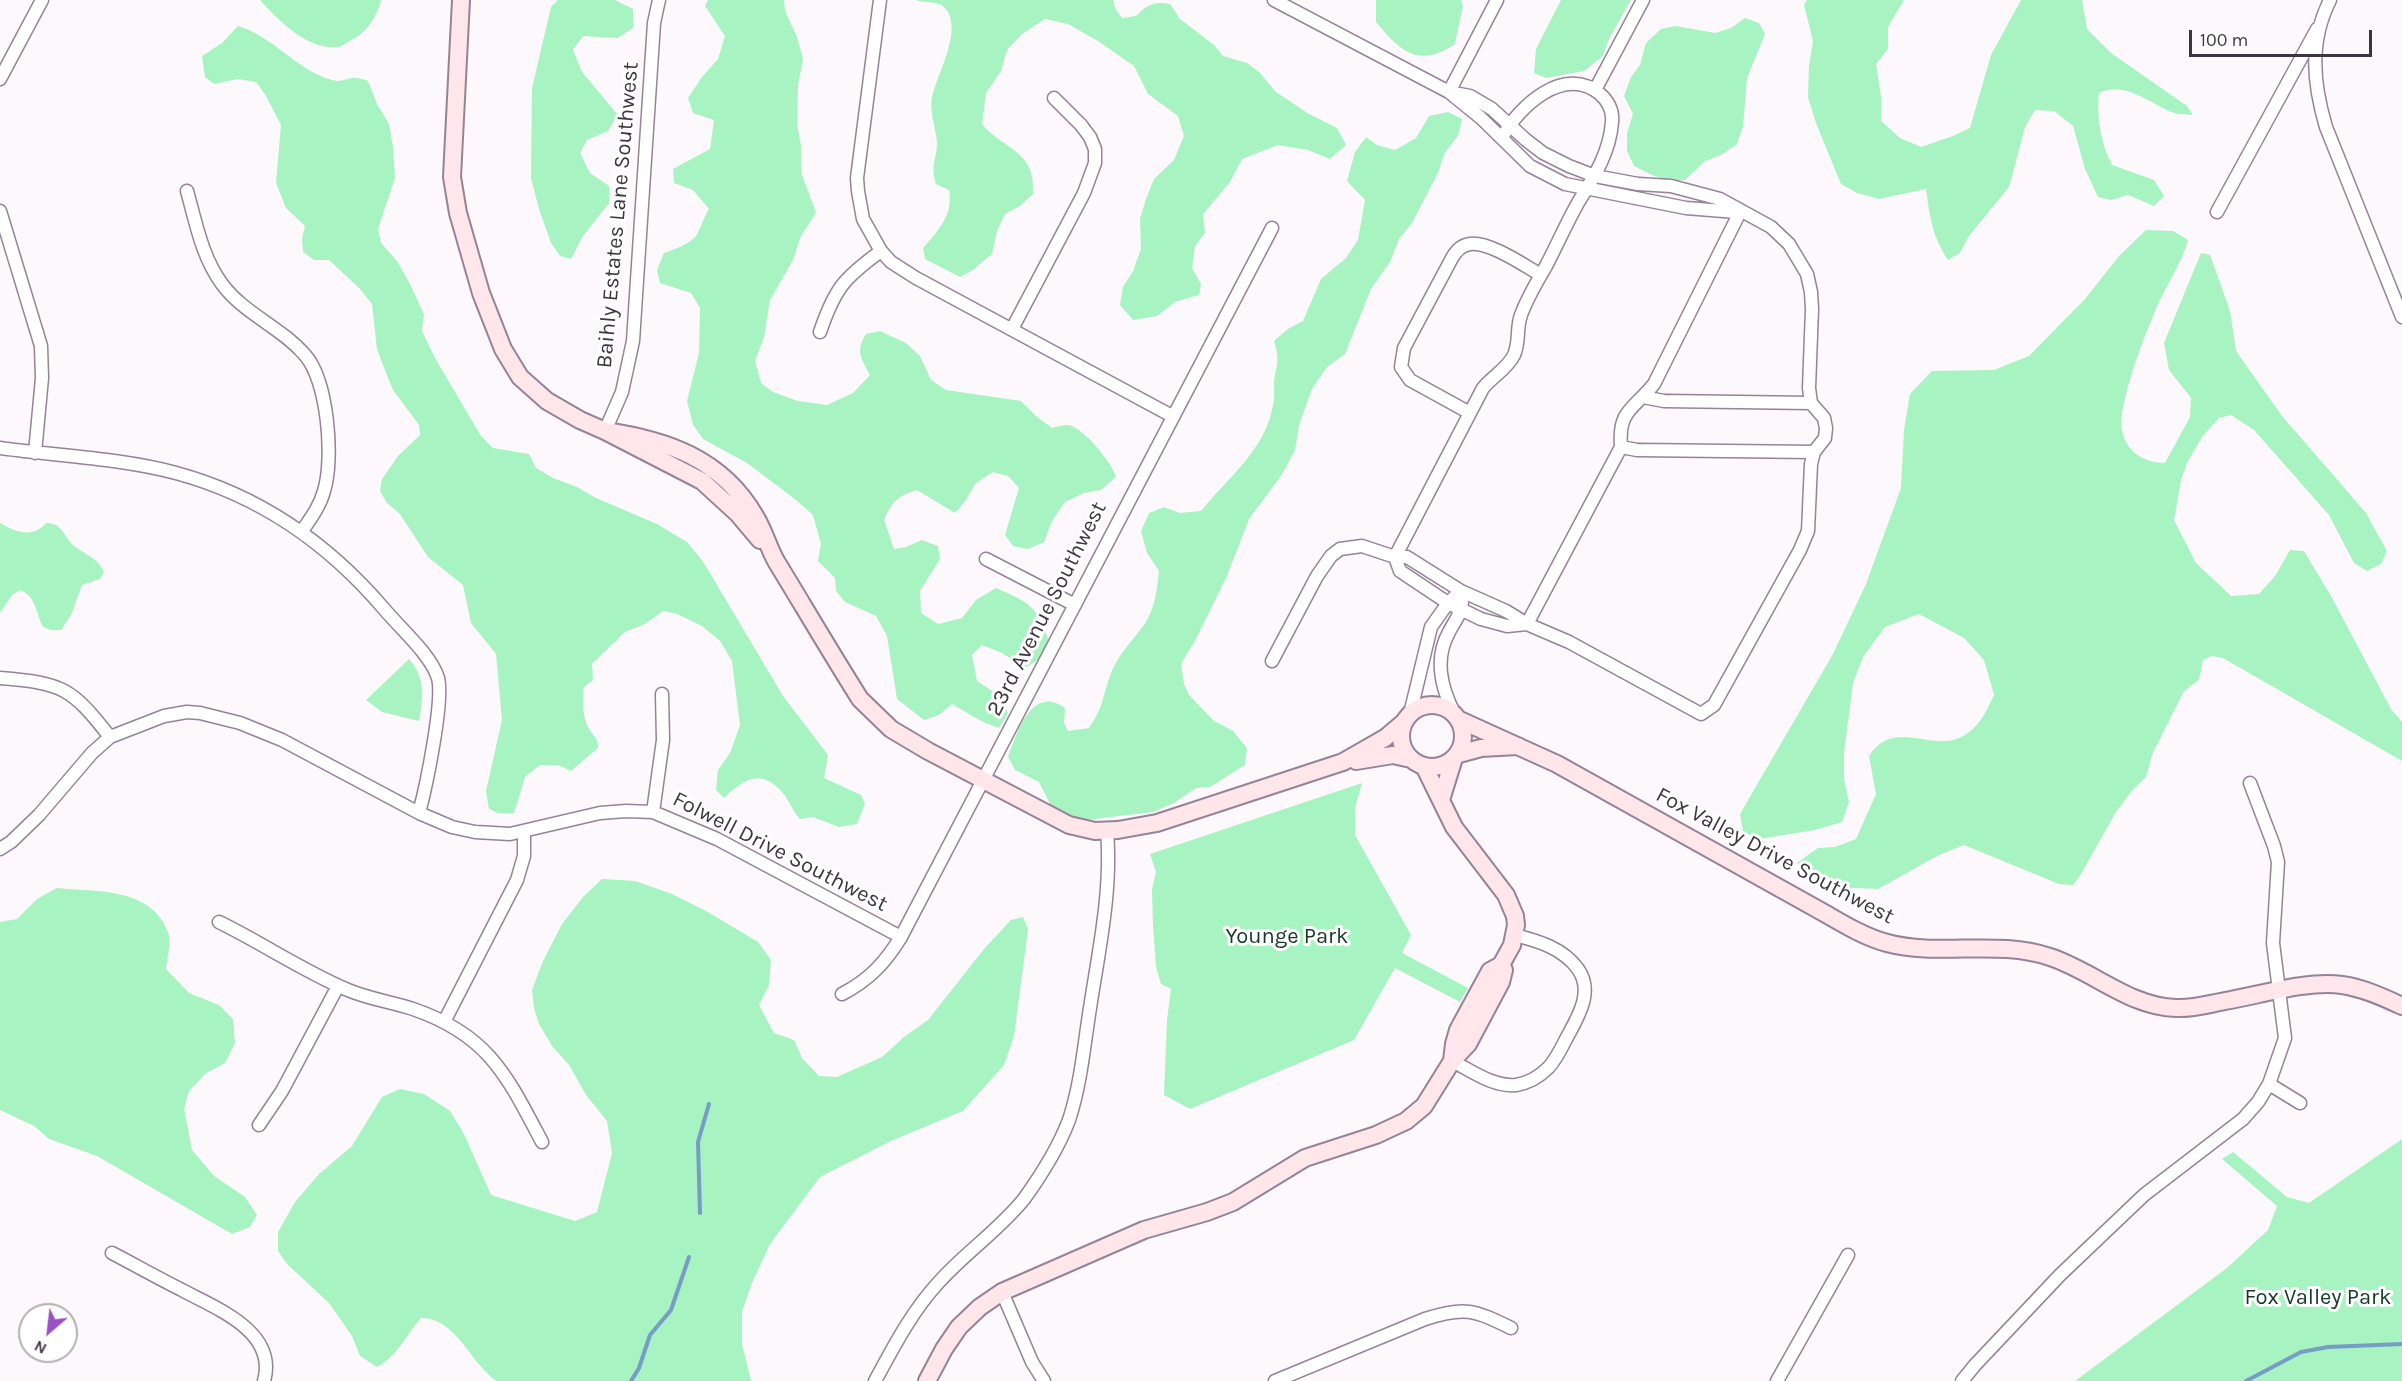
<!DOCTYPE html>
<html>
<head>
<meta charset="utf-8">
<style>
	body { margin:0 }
	#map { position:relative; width:2402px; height:1381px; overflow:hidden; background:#fcf8fc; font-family:Karla,sans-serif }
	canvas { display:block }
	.north { position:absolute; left:18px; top:1303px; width:60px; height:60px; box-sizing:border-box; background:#fff; border:2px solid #b2afb2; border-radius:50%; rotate:208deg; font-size:16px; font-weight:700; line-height:24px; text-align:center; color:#3e363f }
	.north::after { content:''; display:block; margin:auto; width:21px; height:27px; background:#9851c4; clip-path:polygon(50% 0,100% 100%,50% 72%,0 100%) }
	.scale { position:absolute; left:2189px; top:30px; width:183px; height:27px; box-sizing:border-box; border:3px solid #3e363f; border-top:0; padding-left:8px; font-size:18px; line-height:21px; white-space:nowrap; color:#3e363f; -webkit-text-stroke:4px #fff; paint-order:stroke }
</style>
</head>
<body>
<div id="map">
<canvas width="2402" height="1381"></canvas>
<div class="north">N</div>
<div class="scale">100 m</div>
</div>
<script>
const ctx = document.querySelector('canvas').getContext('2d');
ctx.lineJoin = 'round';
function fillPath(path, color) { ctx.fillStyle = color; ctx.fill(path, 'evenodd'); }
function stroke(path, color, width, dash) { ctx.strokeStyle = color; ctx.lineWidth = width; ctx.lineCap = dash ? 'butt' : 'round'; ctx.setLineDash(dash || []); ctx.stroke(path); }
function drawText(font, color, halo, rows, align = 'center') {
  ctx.font = font + ' Karla,sans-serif'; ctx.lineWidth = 6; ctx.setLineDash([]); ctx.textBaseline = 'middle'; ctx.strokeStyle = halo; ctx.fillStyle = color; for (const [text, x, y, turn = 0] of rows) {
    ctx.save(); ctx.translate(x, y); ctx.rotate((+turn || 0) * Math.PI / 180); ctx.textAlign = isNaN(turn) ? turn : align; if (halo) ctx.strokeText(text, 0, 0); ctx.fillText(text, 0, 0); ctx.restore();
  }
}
fillPath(new Path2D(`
	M 260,0 L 381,0 C 378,14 368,31 355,38 C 350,40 344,46 338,47 C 308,51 278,20 260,0 Z
	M 558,0 L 615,0 L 633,9 L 633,28 L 618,38 L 583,36 L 573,50 L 582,72 L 618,115 L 608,131 L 587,140 L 580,153 L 590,173 L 609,186 L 609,203 L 583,236 L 571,259 L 560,256 L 551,243 L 539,209 L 531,178 L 532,88 L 551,7 Z
	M 708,0 L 784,0 L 785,11 L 797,37 L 803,59 L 798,85 L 797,124 L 801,146 L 801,172 L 816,213 L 801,236 L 793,260 L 770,300 L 764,337 L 755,361 L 761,383 L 773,392 L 798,401 L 827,405 L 853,393 L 870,375 C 861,358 855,352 866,334 L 880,331 L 906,343 L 920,356 L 931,380 L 946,390 L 1021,401 L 1036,416 L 1052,428 C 1057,427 1062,425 1067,425 C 1083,426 1112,463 1116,477 L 1101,490 L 1084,493 L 1065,502 L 1052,521 L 1044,542 L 1028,549 L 1013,546 L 1005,535 L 1019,488 L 1008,476 L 993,472 L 975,484 L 966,500 L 955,513 L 917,490 C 898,496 892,501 884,520 L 894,549 L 906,547 L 922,540 L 938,546 L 940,559 L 920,591 L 921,613 L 938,624 L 962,618 L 976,600 L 996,588 C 1030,603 1036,605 1049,641 L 1039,659 L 1025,668 L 1002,653 L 982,645 L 972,655 L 977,681 L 1000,696 L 1008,713 L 999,728 L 981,721 L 952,704 L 939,715 L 924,720 L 897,699 L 887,636 L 876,616 L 845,602 L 836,591 L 835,578 L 818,561 L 821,544 L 813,515 L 796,500 L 747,463 L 703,439 L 693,425 L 687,401 L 699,353 L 700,308 L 691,293 L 660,283 L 657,270 L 664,253 C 675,249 688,245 696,236 C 698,234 705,215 709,209 L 693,190 L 674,183 L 673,169 L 710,149 L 714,120 L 693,113 L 688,98 L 702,77 L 718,59 L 725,36 L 705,6 Z
	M 916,0 L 1113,0 L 1116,10 L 1122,18 L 1136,16 C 1147,4 1155,1 1170,4 L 1180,19 L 1214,45 L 1223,56 L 1247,63 L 1259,72 L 1276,92 L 1309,114 L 1337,128 L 1346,145 L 1330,159 L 1308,150 L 1278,145 L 1242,159 L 1230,182 L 1203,214 L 1205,233 L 1195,246 L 1192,268 L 1201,284 L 1199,295 L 1175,302 L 1157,316 L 1133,320 L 1120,305 L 1123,287 L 1133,271 L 1141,249 L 1140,219 L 1146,199 L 1154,179 L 1174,160 L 1184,136 L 1178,116 L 1148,94 L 1134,66 L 1098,41 L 1068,24 L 1045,19 L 1022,34 L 1007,50 L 1001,71 L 986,93 L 982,124 C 1005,151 1036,150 1033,194 L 1020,206 L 1005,214 L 997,231 L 992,254 L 973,270 L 960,277 L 925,259 L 923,248 C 938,231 954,214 949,190 L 936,184 C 930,163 937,161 937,143 C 936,129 929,111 932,97 C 937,74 963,31 946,9 C 939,0 926,4 916,0 Z
	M 1376,0 L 1461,0 L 1463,5 L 1455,44 C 1419,69 1400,51 1376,22 Z
	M 1561,0 L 1631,0 L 1609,39 L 1603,56 L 1584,71 L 1546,78 L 1534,73 L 1536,49 Z
	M 1807,0 L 1904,0 L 1888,27 L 1888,49 L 1876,64 L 1881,97 L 1881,121 L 1900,138 L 1921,147 L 1953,136 L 1970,128 L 1991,55 L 2021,0 L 2082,0 L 2087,29 L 2111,53 L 2187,106 L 2193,115 C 2186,114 2180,115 2174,113 C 2150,104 2125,80 2099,93 C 2096,116 2101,144 2112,165 L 2154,180 L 2164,196 L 2154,206 L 2128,195 L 2111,200 L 2098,197 L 2085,169 L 2073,126 L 2054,111 L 2035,110 L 2025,127 L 2009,187 L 1969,236 L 1960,253 L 1948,260 C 1932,235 1930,218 1926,189 L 1879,199 L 1857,193 L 1841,184 L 1816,123 L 1808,97 L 1809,66 L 1813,41 L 1804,5 Z
	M 1745,18 L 1759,23 L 1765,34 L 1747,78 L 1743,126 L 1737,144 L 1721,155 L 1705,161 L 1685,180 L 1670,181 L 1652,175 L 1634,166 L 1627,151 L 1627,133 L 1633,114 L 1624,96 L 1631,77 L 1640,65 L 1646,43 L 1661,29 L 1676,26 L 1715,33 L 1731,28 Z
	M 238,26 C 273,36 296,70 332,80 C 345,84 348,73 368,81 L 377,104 L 389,124 L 393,147 L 395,178 L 378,229 L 381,243 L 397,261 L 409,282 L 424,314 L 422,331 L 435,358 L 481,436 L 493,448 L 529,454 L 536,468 L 553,478 L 577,487 L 596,498 L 657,524 L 687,542 L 704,563 L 783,696 L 828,755 L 824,778 L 861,795 L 865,804 L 857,824 L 839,827 L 813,817 L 800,819 C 792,811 789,799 781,791 C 760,768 743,780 724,798 L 716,790 L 718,770 L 730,753 L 740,725 L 732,661 L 720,641 L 702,626 L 677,614 L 663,611 L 645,624 L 625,632 L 592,664 L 593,680 L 583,688 C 583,701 582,715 588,727 C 593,736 598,737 598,748 L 571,771 L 558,765 L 540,765 L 525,777 L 514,813 L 498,813 L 489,809 L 486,791 L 502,720 L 496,654 L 471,623 L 463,585 L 428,557 L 400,514 L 387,503 L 380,491 L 382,479 L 398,456 L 420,435 L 419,425 L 393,390 L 386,373 L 377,349 L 372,304 L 359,288 L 329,260 L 314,260 L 303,252 L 302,239 L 305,226 L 286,208 L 276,183 L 281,125 L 266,96 L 256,82 L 238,79 L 214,84 L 205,77 L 202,56 L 222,43 Z
	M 1448,112 L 1462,119 L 1458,136 L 1445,152 L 1438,173 L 1412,223 L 1399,239 L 1390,262 L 1371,289 L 1345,354 L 1327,367 L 1312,389 L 1299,425 L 1295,450 L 1283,473 L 1249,519 L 1227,576 L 1196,639 L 1181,664 L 1184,684 L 1189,695 L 1214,721 L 1233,731 L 1247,748 L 1245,765 L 1210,787 L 1196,788 L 1174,803 L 1153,812 L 1078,821 L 1061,815 L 1050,804 L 1039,782 L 1015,770 L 1008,757 C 1017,732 1032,684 1065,708 L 1064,723 L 1068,731 L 1089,728 C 1104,706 1102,698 1110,676 C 1116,657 1132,641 1144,625 C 1155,609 1157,590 1159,571 L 1147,553 L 1141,531 L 1149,513 L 1164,507 L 1180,513 L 1201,511 C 1227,479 1266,449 1273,405 C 1275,398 1274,390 1274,382 C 1277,362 1280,362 1274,341 L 1288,329 L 1303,321 L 1321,279 L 1346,258 L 1358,240 L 1365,200 L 1347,181 L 1355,152 L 1366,137 L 1377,145 L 1395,150 L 1416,138 L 1429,116 Z
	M 2146,230 L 2173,231 L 2188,240 C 2181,266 2165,286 2155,311 C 2145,335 2117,406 2122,430 C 2126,452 2144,463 2165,463 L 2190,417 L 2191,398 L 2169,370 L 2164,343 L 2201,253 L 2210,255 L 2230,311 L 2236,351 L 2282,416 L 2366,513 L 2387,551 L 2381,564 L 2367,571 L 2354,563 L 2329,515 L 2254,430 L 2231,415 L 2219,418 L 2202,437 L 2187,463 L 2181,480 L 2174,520 L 2196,563 L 2231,596 L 2259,594 L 2275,576 L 2290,550 L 2304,551 L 2331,596 L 2391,709 L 2402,722 L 2402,761 L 2223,658 L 2212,656 L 2203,660 L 2199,680 L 2184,691 L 2152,755 L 2146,777 L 2130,793 L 2116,812 L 2081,874 L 2073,885 L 2059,884 L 1964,845 L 1939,855 L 1878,889 L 1831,887 L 1805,874 L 1797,863 L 1818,848 L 1835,847 L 1856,839 L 1876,794 L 1869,756 C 1893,718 1930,751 1959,738 C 1978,730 1986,712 1994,695 L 1984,660 L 1964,638 L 1919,614 L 1885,627 L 1863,657 L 1853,683 L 1844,752 L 1844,779 L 1849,802 L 1842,822 L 1815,830 L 1759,839 L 1743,832 L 1740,814 L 1833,654 L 1866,584 L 1901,488 L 1904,430 L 1910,394 L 1932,371 L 1994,370 L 2029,356 L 2085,299 L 2119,256 Z
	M 0,523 C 16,532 32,539 46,523 C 61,523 63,533 71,543 C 82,554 97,556 104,572 L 100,579 L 82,585 L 71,615 L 61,630 L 51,630 L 43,627 C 36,613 36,596 20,590 L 12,595 L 0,613 Z
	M 409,659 C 426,678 423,697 419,721 L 382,712 L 366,700 Z
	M 1362,783 L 1355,808 L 1355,835 L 1411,935 L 1402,953 L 1468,988 L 1460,1002 L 1395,968 L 1354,1040 L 1190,1109 L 1164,1095 L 1167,1020 L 1171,989 L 1161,984 L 1156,967 L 1153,925 L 1152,889 L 1156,872 L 1150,854 Z
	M 602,879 L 635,881 L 672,894 L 706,911 L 758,942 L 771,960 L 769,985 L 759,1005 L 774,1033 L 794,1040 L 802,1058 L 819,1076 L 837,1077 L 882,1057 L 904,1037 L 928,1020 L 984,949 L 1011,920 L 1023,917 L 1028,929 L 1014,1036 L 1004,1065 L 963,1111 L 891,1141 L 820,1177 L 770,1244 L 752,1283 L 742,1311 L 742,1344 L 751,1381 L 497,1381 C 471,1365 456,1317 421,1318 C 405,1336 399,1355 377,1367 L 360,1356 L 352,1336 L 329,1303 L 287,1264 L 278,1251 L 278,1232 L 295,1202 L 319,1174 L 352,1146 L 382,1097 L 400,1089 L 424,1094 L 450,1111 L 464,1134 L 491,1195 L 575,1221 L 597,1212 L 612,1153 L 607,1121 L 586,1095 L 569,1065 L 552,1046 L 539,1024 L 534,1008 L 532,990 L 543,961 L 562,924 L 583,897 Z
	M 57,888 C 96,892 151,887 168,932 C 172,941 167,958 166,969 L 189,993 L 219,1005 L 233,1019 L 235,1043 L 225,1063 L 206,1073 L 189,1091 L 184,1109 L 192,1150 L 214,1176 L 245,1197 L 257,1215 L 250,1227 L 232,1234 L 97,1156 L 49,1139 L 34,1126 L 0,1110 L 0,922 L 17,919 L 37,899 Z
	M 2402,1139 L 2402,1381 L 2075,1381 L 2227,1268 L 2268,1230 L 2277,1206 L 2222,1159 L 2233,1152 L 2287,1197 L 2309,1203 Z`), '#a7f3c1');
stroke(new Path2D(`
	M 700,1213 L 698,1142 L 709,1104
	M 631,1381 L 639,1368 L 650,1335 L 671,1310 L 689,1257
	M 2246,1381 L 2301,1352 L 2328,1347 L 2402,1344`), '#779dc4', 4);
const street = new Path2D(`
	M 880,0 L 857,178 L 858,191 L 863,219 L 881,251 L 891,262 L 916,278 L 1172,416
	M 1274,0 L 1449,92 L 1481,118 L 1530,166 L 1565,184 L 1686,208 L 1736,212
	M 2330,0 C 2309,42 2313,83 2326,127 L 2402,317
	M 0,79 L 42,0
	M 1595,90 L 1643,0
	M 1449,92 L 1497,0
	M 187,191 C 196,223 202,257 222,284 C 244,314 281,327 305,355 C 328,381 334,459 324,491 C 320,506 311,518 302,531
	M 0,211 L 41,346 L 42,378 L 35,453
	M 2217,212 L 2317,29
	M 1012,329 L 1084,193 L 1095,163 L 1095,149 L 1090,137 L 1081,125 L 1054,98
	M 820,332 C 835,288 844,278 881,251
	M 1643,397 L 1664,401 L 1811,403
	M 1470,413 L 1410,380 L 1401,367 L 1404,348 L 1452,258 C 1456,251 1462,245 1470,244 C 1489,241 1525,266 1541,275
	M 605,431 L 622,392 L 633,341 L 654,23 L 659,0
	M 1621,447 L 1637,450 L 1814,452
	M 0,448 C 57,456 120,458 176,473 C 261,496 328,543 385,610 C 401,629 431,655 438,678 C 444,701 426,787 419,813
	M 1395,557 L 1483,388 C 1493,376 1507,369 1514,355 C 1520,342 1516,328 1521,315 C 1527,298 1537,282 1546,266 C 1557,245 1567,222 1579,201 C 1594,177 1610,152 1612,122 C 1613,111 1608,101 1600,94 C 1564,64 1518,107 1502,138
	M 1395,557 L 1400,571 L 1448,603 L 1481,619 L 1507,626 L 1527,624
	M 986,559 L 1075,605
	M 1527,624 L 1621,447 C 1618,410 1633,410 1654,384 L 1740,212
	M 1272,661 L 1317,576 L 1331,556 L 1340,549 L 1362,546 L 1395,557 L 1407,557 L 1461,591 L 1506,611 L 1527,624 L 1569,642 L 1701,714 L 1714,705 L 1800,550 L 1808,531 L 1811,464 L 1814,452 L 1825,438 L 1826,428 L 1824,418 L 1811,403 L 1809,388 L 1812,309 L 1811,292 L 1807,274 L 1789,244 L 1771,227 L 1720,199 L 1671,186 L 1638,184 L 1595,176 L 1569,166 L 1543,153 L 1526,140 L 1492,109 L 1470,96 L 1449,92
	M 0,678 C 62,683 71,687 110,737
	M 1454,713 C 1441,687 1434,659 1449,632 C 1454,622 1462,613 1462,602
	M 1410,714 L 1431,627 L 1448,603 L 1461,591
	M 653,812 L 663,740 L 662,694
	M 0,849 L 11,842 L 39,815 L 92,753 L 110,737 L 164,716 L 187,712 L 200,713 L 240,723 L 282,740 L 419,813 L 452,827 L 475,832 L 510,834 L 600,813 L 626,811 L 653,812 L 717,839 L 901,937
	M 219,922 C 262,943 303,971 348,990 C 369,999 392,1002 413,1009 C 489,1035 507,1076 542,1142
	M 842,994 C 869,980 885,963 901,937 L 1272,228
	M 444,1022 L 517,880 L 524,856 L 524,833
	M 1452,1061 C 1472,1071 1493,1087 1516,1085 C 1528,1083 1539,1077 1548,1068 C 1555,1061 1560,1051 1565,1041 C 1576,1020 1595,993 1578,969 C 1563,948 1538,941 1515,935
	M 2269,1084 L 2300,1103
	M 259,1125 L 282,1091 L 338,986
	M 112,1253 C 135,1265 158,1278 182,1290 C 215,1308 278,1331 264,1381
	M 1002,1292 L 1032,1362 L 1044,1381
	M 875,1381 C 894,1346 912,1311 939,1282 C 966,1252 999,1230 1024,1199 C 1042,1174 1058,1149 1069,1120 C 1081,1084 1084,1045 1090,1008 C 1099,949 1112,891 1107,831
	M 1275,1381 L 1425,1319 C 1465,1306 1474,1310 1511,1328
	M 1777,1381 L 1848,1255
	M 1962,1381 L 1975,1365 L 2060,1275 L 2144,1195 L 2243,1119 L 2258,1102 L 2269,1084 L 2285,1038 L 2273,943 L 2278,862 L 2274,846 L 2250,783`);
const secondary = new Path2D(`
	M 461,0 L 452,177 L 458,213 L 481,293 L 503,349 L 520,377 L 547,401 L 580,420 L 605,431 L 702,481 L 738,514 L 760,540
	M 605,431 C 667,440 722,459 755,516 C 764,530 768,547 776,561 C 804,607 831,653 860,699 L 891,729 L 928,751 L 1069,825 L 1095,831 L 1118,830 L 1157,823 L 1343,762 L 1385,738 L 1405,721
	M1401 736a31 31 0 1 1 62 0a31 31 0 1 1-62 0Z
	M 1460,720 L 1557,764 L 1826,914 C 1845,925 1865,937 1887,943 C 1940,957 1998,939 2050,957 C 2093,971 2130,1007 2176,1008 C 2192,1009 2209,1004 2225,1001 C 2260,995 2308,980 2342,985 C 2363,988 2383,997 2402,1006
	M 1459,754 L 1481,748 L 1518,746
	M 1356,761 L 1393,755 L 1411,759
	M 1424,766 L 1454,827 L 1506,895 L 1515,916 L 1516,925 L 1512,945 L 1501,965 L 1490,971 L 1458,1030 L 1454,1044 L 1452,1061
	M 1441,800 L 1454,758
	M 927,1381 L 944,1349 L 959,1327 L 980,1307 L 1002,1292 L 1144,1230 L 1207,1212 L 1233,1202 L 1305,1158 L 1376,1135 L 1406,1121 L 1424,1106 L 1452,1061 L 1468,1044 L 1501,982 L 1504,970 L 1501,965`);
stroke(street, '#958398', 15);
stroke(secondary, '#958398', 20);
stroke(street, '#fff', 12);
stroke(secondary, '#fee6eb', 16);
drawText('22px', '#3e363f', '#fff', [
	["Baihly Estates Lane Southwest",618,215,-85],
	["23rd Avenue Southwest",1047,609,-63],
	["Folwell Drive Southwest",780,852,27],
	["Fox Valley Drive Southwest",1775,856,28]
]);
drawText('22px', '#143a23', '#fff', [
	["Younge Park",1287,937],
	["Fox Valley Park",2318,1298]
]);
</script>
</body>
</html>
